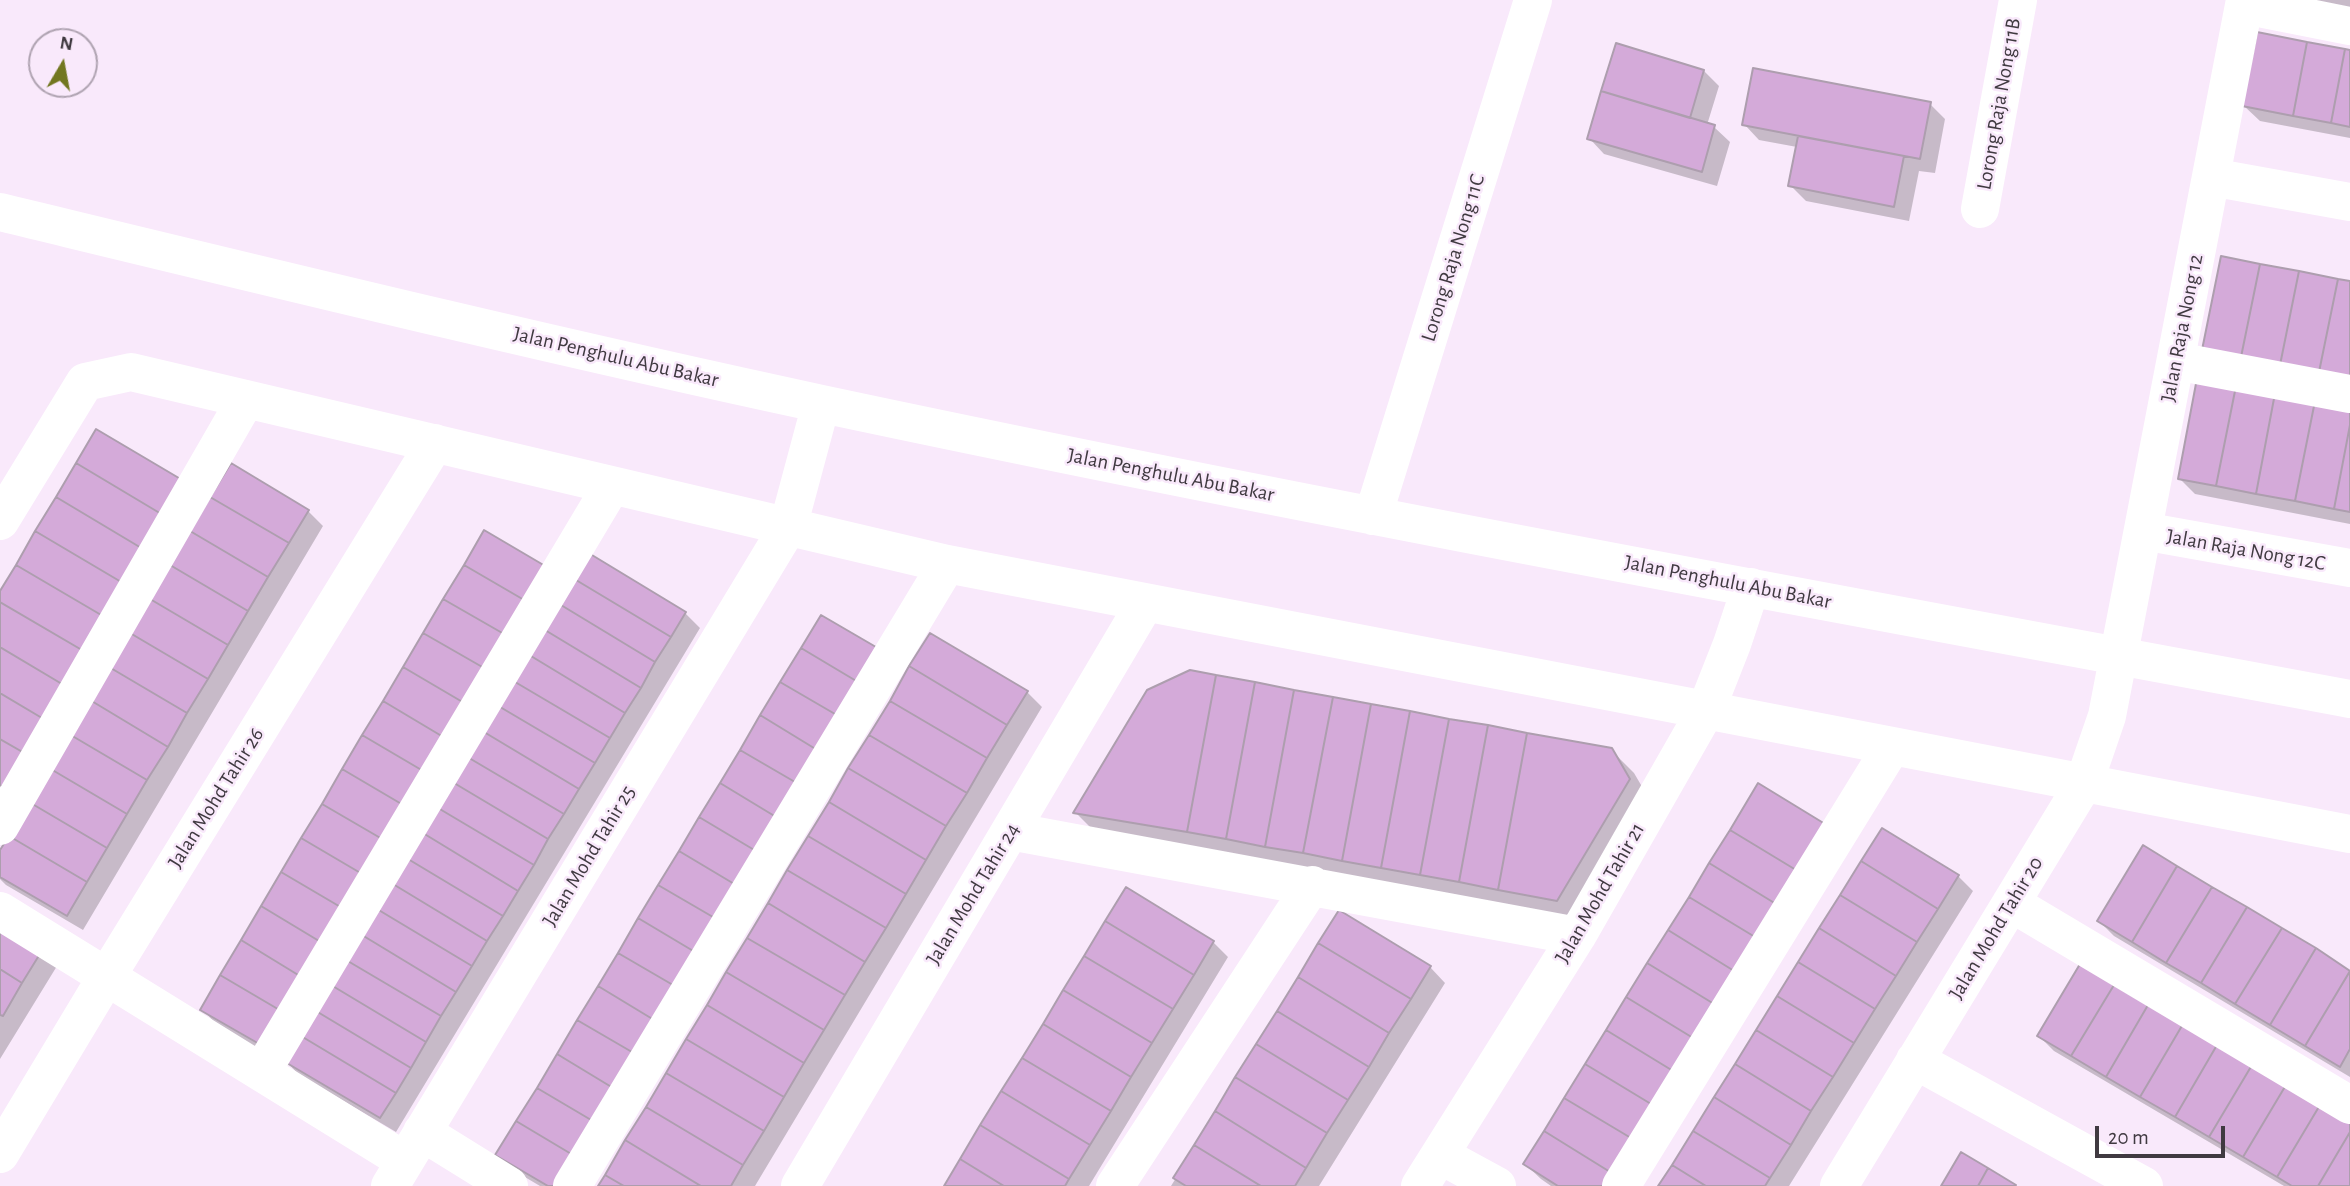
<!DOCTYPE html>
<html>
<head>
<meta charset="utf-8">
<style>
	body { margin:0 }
	#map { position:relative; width:2350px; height:1186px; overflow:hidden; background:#f9e9fb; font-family:"Alegreya Sans",sans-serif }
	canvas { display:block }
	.north { position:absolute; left:28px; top:28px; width:70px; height:70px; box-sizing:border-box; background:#f9e9fb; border:2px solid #afa3b1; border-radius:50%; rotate:10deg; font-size:19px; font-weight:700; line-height:28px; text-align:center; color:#403a41 }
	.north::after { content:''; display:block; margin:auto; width:24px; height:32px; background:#727720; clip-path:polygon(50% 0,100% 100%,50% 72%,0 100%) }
	.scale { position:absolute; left:2095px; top:1126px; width:130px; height:32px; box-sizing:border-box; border:4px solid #403a41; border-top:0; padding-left:9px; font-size:21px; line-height:24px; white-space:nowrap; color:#403a41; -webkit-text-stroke:5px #f9e9fb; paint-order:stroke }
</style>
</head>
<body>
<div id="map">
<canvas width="2350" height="1186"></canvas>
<div class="north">N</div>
<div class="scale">20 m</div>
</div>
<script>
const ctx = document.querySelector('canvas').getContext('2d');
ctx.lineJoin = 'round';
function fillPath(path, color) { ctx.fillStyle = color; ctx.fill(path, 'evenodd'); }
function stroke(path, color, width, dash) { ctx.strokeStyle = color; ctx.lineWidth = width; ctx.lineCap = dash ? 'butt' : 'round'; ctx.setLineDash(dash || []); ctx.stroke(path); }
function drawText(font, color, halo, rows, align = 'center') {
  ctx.font = font + ' "Alegreya Sans",sans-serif'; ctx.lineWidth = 5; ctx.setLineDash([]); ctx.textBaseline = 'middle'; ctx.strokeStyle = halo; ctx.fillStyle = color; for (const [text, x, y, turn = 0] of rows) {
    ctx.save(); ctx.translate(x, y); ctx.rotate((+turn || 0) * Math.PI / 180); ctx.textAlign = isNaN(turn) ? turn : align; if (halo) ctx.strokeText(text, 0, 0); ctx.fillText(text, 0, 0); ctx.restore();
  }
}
fillPath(new Path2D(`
	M 2274,0 L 2350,0 L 2350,19 Z
	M 2350,52 L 2350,138 L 2260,121 L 2244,106 Z
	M 1704,71 L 1719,86 L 1707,125 L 1714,127 L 1730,142 L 1717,186 L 1604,154 L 1589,138 Z
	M 1930,104 L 1945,119 L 1935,173 L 1919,171 L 1909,221 L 1806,201 L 1790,185 L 1797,147 L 1759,140 L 1744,124 Z
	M 2350,404 L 2350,524 L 2195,494 L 2179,478 Z
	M 308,511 L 323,526 L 83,930 L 6,885 L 0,879 L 0,853 Z
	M 551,571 L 685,613 L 700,628 L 396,1132 L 298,1074 L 285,1060 L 283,1063 L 217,1025 L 202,1009 Z
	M 1027,692 L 1042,707 L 755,1186 L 600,1186 Z
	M 1611,750 L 1634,773 L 1651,802 L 1580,923 L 1098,835 L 1076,813 Z
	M 1958,876 L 1973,891 L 1789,1186 L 1661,1186 Z
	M 1340,912 L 1430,967 L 1445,983 L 1319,1186 L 1171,1186 Z
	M 2099,921 L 2350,971 L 2350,1077 L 2114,936 Z
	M 0,925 L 57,966 L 0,1059 Z
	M 1213,942 L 1228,957 L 1089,1186 L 946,1186 Z
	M 2039,1036 L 2350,1125 L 2350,1186 L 2284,1186 L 2054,1051 Z
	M 498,1155 L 592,1186 L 540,1186 L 513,1170 Z
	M 1525,1164 L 1633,1186 L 1551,1186 L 1541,1179 Z`), '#0003');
const building = new Path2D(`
	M 2257,32 L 2307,42 L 2293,116 L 2242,106 Z
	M 2307,42 L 2345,49 L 2331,123 L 2293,116 Z
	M 1616,43 L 1704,70 L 1690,118 L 1601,91 Z
	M 2345,49 L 2350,50 L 2350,127 L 2331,123 Z
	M 1753,68 L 1931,102 L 1920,159 L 1742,125 Z
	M 1601,91 L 1715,125 L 1702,172 L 1587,139 Z
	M 1798,136 L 1904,156 L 1894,207 L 1788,186 Z
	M 2221,256 L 2260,264 L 2241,357 L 2202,350 Z
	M 2260,264 L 2299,271 L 2280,365 L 2241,357 Z
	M 2299,271 L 2338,279 L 2319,372 L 2280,365 Z
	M 2338,279 L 2350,281 L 2350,379 L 2319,372 Z
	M 2198,373 L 2237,381 L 2216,486 L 2178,479 Z
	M 2237,381 L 2276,388 L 2256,494 L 2216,486 Z
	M 2276,388 L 2316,396 L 2295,501 L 2256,494 Z
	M 2316,396 L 2350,403 L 2350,425 L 2334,509 L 2295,501 Z
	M 2350,425 L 2350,512 L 2334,509 Z
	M 96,429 L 189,484 L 168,518 L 76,463 Z
	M 76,463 L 168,518 L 148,552 L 56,497 Z
	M 231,463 L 309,510 L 289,543 L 210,497 Z
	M 56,497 L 148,552 L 128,586 L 35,531 Z
	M 210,497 L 289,543 L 268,577 L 190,531 Z
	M 484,530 L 552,570 L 531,604 L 464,565 Z
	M 35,531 L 128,586 L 108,619 L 16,565 Z
	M 190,531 L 268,577 L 248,611 L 170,565 Z
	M 587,552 L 686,612 L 671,637 L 571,577 Z
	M 16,565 L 108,619 L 87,653 L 0,602 L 0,591 Z
	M 170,565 L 248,611 L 228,645 L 150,599 Z
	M 464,565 L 531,604 L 511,638 L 443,599 Z
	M 571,577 L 671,637 L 655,662 L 556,602 Z
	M 150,599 L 228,645 L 208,679 L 130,633 Z
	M 443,599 L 511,638 L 491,672 L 423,633 Z
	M 0,602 L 87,653 L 67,687 L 0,647 Z
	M 556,602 L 655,662 L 641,688 L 540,627 Z
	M 821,615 L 888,654 L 868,688 L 801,648 Z
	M 540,627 L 641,688 L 625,713 L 526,653 Z
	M 130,633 L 208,679 L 187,713 L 109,667 Z
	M 423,633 L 491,672 L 471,707 L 403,667 Z
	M 930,633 L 1028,691 L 1007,725 L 909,666 Z
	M 0,647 L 67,687 L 47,721 L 0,693 Z
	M 801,648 L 868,688 L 847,721 L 780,682 Z
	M 526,653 L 625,713 L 610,738 L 510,679 Z
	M 909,666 L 1007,725 L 987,758 L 890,701 Z
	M 109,667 L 187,713 L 168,747 L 90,700 Z
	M 403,667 L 471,707 L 450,741 L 383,701 Z
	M 1190,670 L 1216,675 L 1187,832 L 1073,813 L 1147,690 Z
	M 1216,675 L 1255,682 L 1226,839 L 1187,832 Z
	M 510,679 L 610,738 L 595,763 L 495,704 Z
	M 780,682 L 847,721 L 827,756 L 760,715 Z
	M 1255,682 L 1294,690 L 1265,847 L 1226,839 Z
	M 1294,690 L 1333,697 L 1303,853 L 1265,847 Z
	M 0,693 L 47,721 L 26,754 L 0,739 Z
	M 1333,697 L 1371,704 L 1342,861 L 1303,853 Z
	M 90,700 L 168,747 L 147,780 L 69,734 Z
	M 383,701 L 450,741 L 430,775 L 362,735 Z
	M 890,701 L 987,758 L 967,793 L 869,735 Z
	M 495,704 L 595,763 L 579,789 L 479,729 Z
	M 1371,704 L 1410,711 L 1381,868 L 1342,861 Z
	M 1410,711 L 1449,719 L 1420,875 L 1381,868 Z
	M 760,715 L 827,756 L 807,789 L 740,750 Z
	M 1449,719 L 1488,725 L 1459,882 L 1420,875 Z
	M 1488,725 L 1527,733 L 1498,890 L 1459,882 Z
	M 479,729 L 579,789 L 564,814 L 464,755 Z
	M 1527,733 L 1612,748 L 1630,779 L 1557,901 L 1498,890 Z
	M 69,734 L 147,780 L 127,814 L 49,768 Z
	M 362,735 L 430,775 L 410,809 L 342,769 Z
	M 869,735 L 967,793 L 946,826 L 848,768 Z
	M 0,739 L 26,754 L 6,789 L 0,785 Z
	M 740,750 L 807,789 L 786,823 L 720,783 Z
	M 464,755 L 564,814 L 548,839 L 449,780 Z
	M 49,768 L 127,814 L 107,848 L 29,802 Z
	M 848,768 L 946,826 L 926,860 L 829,802 Z
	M 342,769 L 410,809 L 389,843 L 322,804 Z
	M 449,780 L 548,839 L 534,865 L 433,805 Z
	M 720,783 L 786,823 L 766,857 L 699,817 Z
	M 1758,783 L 1830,827 L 1801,873 L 1730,830 Z
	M 29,802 L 107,848 L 87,882 L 9,836 Z
	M 829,802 L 926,860 L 906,894 L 808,836 Z
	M 322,804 L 389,843 L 369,878 L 301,838 Z
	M 433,805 L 534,865 L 518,891 L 418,830 Z
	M 699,817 L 766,857 L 746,891 L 679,851 Z
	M 1882,828 L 1959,875 L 1938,909 L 1861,861 Z
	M 418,830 L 518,891 L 503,916 L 403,856 Z
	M 1730,830 L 1801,873 L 1781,907 L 1709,863 Z
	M 9,836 L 87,882 L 67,916 L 0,877 L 0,850 Z
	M 808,836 L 906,894 L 886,928 L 787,870 Z
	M 301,838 L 369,878 L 349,912 L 281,872 Z
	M 2143,845 L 2177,866 L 2132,942 L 2097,921 Z
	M 679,851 L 746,891 L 725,924 L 658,885 Z
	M 403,856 L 503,916 L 487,941 L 388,881 Z
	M 1861,861 L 1938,909 L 1917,942 L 1840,895 Z
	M 1709,863 L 1781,907 L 1760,940 L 1689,897 Z
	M 2177,866 L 2212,887 L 2166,963 L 2132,942 Z
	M 787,870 L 886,928 L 865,962 L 768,903 Z
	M 281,872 L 349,912 L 329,947 L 261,906 Z
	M 388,881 L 487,941 L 472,966 L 372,906 Z
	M 658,885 L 725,924 L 705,958 L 638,918 Z
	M 1126,887 L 1214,941 L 1194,975 L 1105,921 Z
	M 2212,887 L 2247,907 L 2201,983 L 2166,963 Z
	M 1840,895 L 1917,942 L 1896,976 L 1819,928 Z
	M 1689,897 L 1760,940 L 1739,974 L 1668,930 Z
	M 768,903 L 865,962 L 845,995 L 747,938 Z
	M 261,906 L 329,947 L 308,981 L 241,940 Z
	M 372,906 L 472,966 L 456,992 L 357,932 Z
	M 2247,907 L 2282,928 L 2235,1004 L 2201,983 Z
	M 1339,910 L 1431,966 L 1411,999 L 1318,943 Z
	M 638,918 L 705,958 L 685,992 L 618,953 Z
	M 1105,921 L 1194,975 L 1173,1009 L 1084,956 Z
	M 0,923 L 43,949 L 22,983 L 0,969 Z
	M 1819,928 L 1896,976 L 1875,1009 L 1798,962 Z
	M 2282,928 L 2316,948 L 2270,1025 L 2235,1004 Z
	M 1668,930 L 1739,974 L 1719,1007 L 1647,963 Z
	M 357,932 L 456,992 L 441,1016 L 341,957 Z
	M 747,938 L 845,995 L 824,1030 L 726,972 Z
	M 241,940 L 308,981 L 288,1015 L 220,975 Z
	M 1318,943 L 1411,999 L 1389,1033 L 1298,977 Z
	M 2316,948 L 2350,971 L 2305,1046 L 2270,1025 Z
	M 618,953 L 685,992 L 664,1026 L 598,986 Z
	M 1084,956 L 1173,1009 L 1152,1043 L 1063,990 Z
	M 341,957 L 441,1016 L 426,1042 L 326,982 Z
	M 1798,962 L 1875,1009 L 1854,1043 L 1777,996 Z
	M 1647,963 L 1719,1007 L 1698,1041 L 1626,997 Z
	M 2080,964 L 2114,985 L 2071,1056 L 2037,1036 Z
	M 0,969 L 22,983 L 3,1016 L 0,1015 Z
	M 2350,971 L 2350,1049 L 2340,1067 L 2305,1046 Z
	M 726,972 L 824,1030 L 804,1063 L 707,1005 Z
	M 220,975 L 288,1015 L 268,1049 L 200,1010 Z
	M 1298,977 L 1389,1033 L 1369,1067 L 1277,1011 Z
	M 326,982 L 426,1042 L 411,1068 L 311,1008 Z
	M 2114,985 L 2148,1005 L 2106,1077 L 2071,1056 Z
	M 598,986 L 664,1026 L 644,1059 L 577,1020 Z
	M 1063,990 L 1152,1043 L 1131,1077 L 1043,1024 Z
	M 1777,996 L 1854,1043 L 1833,1077 L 1756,1030 Z
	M 1626,997 L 1698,1041 L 1678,1074 L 1606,1030 Z
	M 707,1005 L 804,1063 L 784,1097 L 686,1039 Z
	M 2148,1005 L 2183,1024 L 2140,1097 L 2106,1077 Z
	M 311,1008 L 411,1068 L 396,1093 L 296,1033 Z
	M 1277,1011 L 1369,1067 L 1348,1100 L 1256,1044 Z
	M 577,1020 L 644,1059 L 623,1094 L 557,1054 Z
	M 1043,1024 L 1131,1077 L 1111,1111 L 1022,1058 Z
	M 2183,1024 L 2217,1045 L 2175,1117 L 2140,1097 Z
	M 1606,1030 L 1678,1074 L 1656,1107 L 1585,1064 Z
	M 1756,1030 L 1833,1077 L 1811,1111 L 1735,1064 Z
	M 296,1033 L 396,1093 L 380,1118 L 280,1059 Z
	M 686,1039 L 784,1097 L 764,1131 L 666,1073 Z
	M 1256,1044 L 1348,1100 L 1327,1133 L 1235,1077 Z
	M 2217,1045 L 2252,1065 L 2209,1137 L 2175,1117 Z
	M 557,1054 L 623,1094 L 603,1127 L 537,1088 Z
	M 1022,1058 L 1111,1111 L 1090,1145 L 1001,1091 Z
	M 1585,1064 L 1656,1107 L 1636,1141 L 1564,1098 Z
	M 1735,1064 L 1811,1111 L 1791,1145 L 1714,1097 Z
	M 2252,1065 L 2286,1085 L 2243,1157 L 2209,1137 Z
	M 666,1073 L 764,1131 L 743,1165 L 646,1107 Z
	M 1235,1077 L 1327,1133 L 1306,1168 L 1215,1111 Z
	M 2286,1085 L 2320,1105 L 2277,1177 L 2243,1157 Z
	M 537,1088 L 603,1127 L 583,1161 L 516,1121 Z
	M 1001,1091 L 1090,1145 L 1069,1179 L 980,1125 Z
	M 1714,1097 L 1791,1145 L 1770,1178 L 1693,1131 Z
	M 1564,1098 L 1636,1141 L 1615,1175 L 1544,1131 Z
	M 2320,1105 L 2350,1123 L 2350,1132 L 2318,1186 L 2292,1186 L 2277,1177 Z
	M 646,1107 L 743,1165 L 731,1186 L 701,1186 L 625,1140 Z
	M 1215,1111 L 1306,1168 L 1295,1186 L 1261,1186 L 1194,1145 Z
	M 516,1121 L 583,1161 L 568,1186 L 548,1186 L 495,1155 Z
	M 980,1125 L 1069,1179 L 1065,1186 L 1004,1186 L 960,1159 Z
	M 1544,1131 L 1615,1175 L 1609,1186 L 1558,1186 L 1523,1164 Z
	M 1693,1131 L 1770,1178 L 1765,1186 L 1706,1186 L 1672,1165 Z
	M 2350,1132 L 2350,1186 L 2318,1186 Z
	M 625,1140 L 701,1186 L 624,1186 L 605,1175 Z
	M 1194,1145 L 1261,1186 L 1186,1186 L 1173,1178 Z
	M 1961,1152 L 1988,1168 L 1978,1186 L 1941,1186 Z
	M 960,1159 L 1004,1186 L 944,1186 Z
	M 1672,1165 L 1706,1186 L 1658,1186 Z
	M 1988,1168 L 2016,1185 L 2015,1186 L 1978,1186 Z
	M 605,1175 L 624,1186 L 598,1186 Z`);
fillPath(building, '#d4aad9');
stroke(building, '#ad9eae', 2);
stroke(new Path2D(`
	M 2244,5 L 2350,26
	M 2211,177 L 2350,202
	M 1980,209 L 2018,0
	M 0,212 C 273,278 547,345 822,404 C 1329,512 1840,604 2350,699
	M 2176,361 L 2350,394
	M 1373,516 L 1533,0
	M 0,521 L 85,382 L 131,372 L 947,564 L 2350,834
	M 2143,531 L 2350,568
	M 0,826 L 246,399
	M 1010,831 L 1577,936
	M 2011,903 L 2350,1105
	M 0,911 L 405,1161
	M 1915,1060 L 2144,1186
	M 262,1071 L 612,485
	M 422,1132 L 509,1186
	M 0,1154 L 107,976 L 435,443
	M 1440,1155 L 1497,1186
	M 390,1186 L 788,527 L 821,404
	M 572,1186 L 947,564
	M 800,1186 L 1145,603
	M 1115,1186 L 1312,885
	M 1420,1186 L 1577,936 L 1706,710 L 1732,644 L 1751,587
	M 1621,1186 L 1892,746
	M 1839,1186 L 2084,783 L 2107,716 L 2245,0`), '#fff', 38);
drawText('21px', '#403a41', '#f9e9fb', [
	["Lorong Raja Nong 11B",1999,104,-80],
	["Lorong Raja Nong 11C",1453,258,-73],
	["Jalan Raja Nong 12",2182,328,-79],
	["Jalan Penghulu Abu Bakar",616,357,13],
	["Jalan Penghulu Abu Bakar",1171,475,11],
	["Jalan Raja Nong 12C",2246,550,10],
	["Jalan Penghulu Abu Bakar",1728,582,11],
	["Jalan Mohd Tahir 26",216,798,-58],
	["Jalan Mohd Tahir 25",589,856,-59],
	["Jalan Mohd Tahir 21",1600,893,-60],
	["Jalan Mohd Tahir 24",973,894,-59],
	["Jalan Mohd Tahir 20",1996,928,-59]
]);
</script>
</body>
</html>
